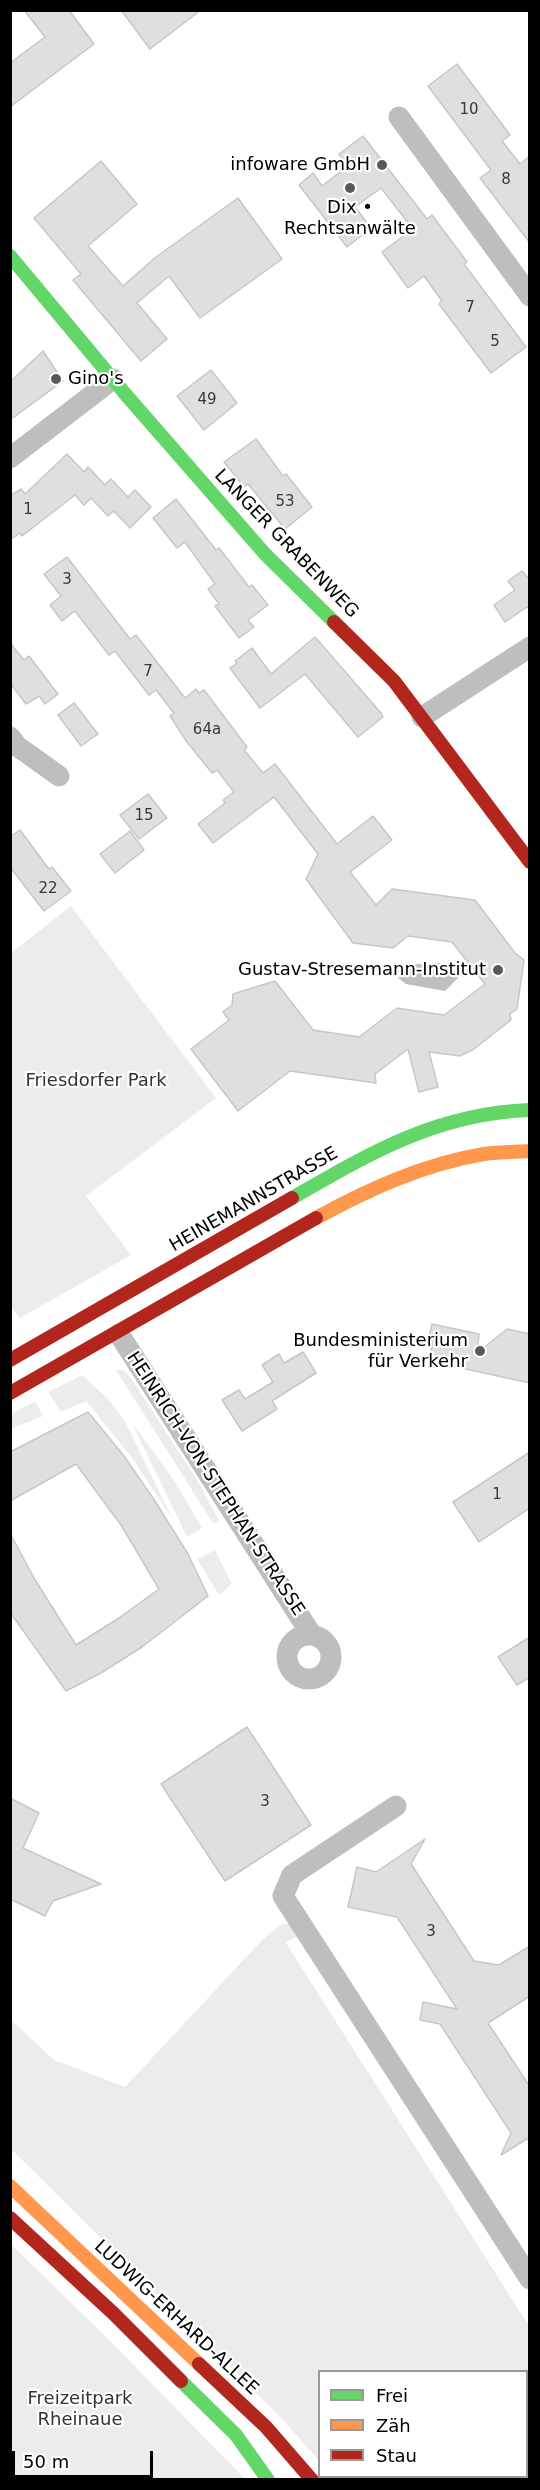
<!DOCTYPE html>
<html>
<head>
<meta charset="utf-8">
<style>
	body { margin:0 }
	#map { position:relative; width:540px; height:2490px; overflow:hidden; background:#fff; font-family:"DejaVu Sans",sans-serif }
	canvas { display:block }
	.frame { position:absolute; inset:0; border:12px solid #000; pointer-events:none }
	.legend { position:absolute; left:318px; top:2370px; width:210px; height:108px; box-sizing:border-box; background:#fff; border:2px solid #999; margin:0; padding:8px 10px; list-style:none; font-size:18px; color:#000 }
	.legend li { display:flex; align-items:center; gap:12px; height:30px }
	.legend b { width:30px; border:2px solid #999 }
	.scale { position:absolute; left:12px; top:2451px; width:141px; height:27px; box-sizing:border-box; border:3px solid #000; border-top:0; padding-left:8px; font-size:18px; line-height:21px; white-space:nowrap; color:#000; -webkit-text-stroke:4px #fff; paint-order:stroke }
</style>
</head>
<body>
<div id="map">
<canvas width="540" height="2490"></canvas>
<div class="frame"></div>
<ul class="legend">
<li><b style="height:8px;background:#63d668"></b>Frei</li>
<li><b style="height:8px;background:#ff974d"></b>Zäh</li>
<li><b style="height:8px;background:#b3261e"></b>Stau</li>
</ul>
<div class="scale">50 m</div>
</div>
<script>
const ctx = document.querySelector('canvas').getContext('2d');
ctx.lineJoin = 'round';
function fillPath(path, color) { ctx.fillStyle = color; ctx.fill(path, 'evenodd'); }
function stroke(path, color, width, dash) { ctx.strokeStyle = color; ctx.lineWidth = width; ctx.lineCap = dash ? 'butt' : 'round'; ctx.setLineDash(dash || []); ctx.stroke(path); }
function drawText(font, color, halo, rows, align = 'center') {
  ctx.font = font + ' "DejaVu Sans",sans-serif'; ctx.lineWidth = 4.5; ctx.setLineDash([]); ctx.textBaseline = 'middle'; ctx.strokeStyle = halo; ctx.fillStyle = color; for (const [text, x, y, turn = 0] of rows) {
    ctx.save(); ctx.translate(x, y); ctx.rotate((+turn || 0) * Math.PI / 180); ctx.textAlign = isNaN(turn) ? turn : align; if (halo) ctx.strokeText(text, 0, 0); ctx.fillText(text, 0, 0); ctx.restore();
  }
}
fillPath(new Path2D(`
	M 71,906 L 216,1098 L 86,1196 L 131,1255 L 20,1318 L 10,1306 L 11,953 Z
	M 116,1370 L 123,1370 L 131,1378 L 199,1483 L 219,1521 L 213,1523 Z
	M 82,1375 L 107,1398 L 125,1421 L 173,1520 L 133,1459 L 86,1401 L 61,1412 L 48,1392 Z
	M 35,1401 L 43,1416 L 11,1429 L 11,1414 Z
	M 132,1423 L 174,1480 L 202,1528 L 187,1537 Z
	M 215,1550 L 232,1584 L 219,1595 L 197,1559 Z
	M 289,1923 L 297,1936 L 286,1943 L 529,2326 L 529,2479 L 336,2479 L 334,2477 L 526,2476 L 526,2372 L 320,2372 L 319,2461 L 284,2421 L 11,2149 L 10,2019 L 54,2060 L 125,2087 L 263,1939 L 280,1925 Z
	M 11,2244 L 112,2343 L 245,2479 L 11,2479 Z`), '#ececec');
fillPath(new Path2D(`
	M 448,963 L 458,978 L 445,991 L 406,984 L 398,978 L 417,964 Z`), '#bfbfbf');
const building = new Path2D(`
	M 24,10 L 69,10 L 94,44 L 10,107 L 10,63 L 45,37 Z
	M 121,10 L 201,10 L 150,49 Z
	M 457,64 L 510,135 L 502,141 L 520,164 L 530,156 L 530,243 L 480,178 L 491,170 L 428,86 Z
	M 363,136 L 427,219 L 432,215 L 467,262 L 464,264 L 526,347 L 491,373 L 439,304 L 442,301 L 424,276 L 408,288 L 382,252 L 413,229 L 381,188 L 355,207 L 371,228 L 347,247 L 299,185 L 313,173 L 322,186 L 348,166 L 339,154 Z
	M 101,161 L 137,204 L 88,246 L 123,286 L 156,257 L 238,198 L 282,259 L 200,318 L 169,276 L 137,303 L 167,339 L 141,361 L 73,280 L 81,274 L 34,218 Z
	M 43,351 L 63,381 L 10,420 L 10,382 Z
	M 211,370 L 237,403 L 204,430 L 177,396 Z
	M 256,439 L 283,476 L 286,474 L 312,507 L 285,529 L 248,484 L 244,487 L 224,462 Z
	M 67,454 L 84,472 L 88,467 L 105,485 L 111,479 L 128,497 L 135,490 L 151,507 L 130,528 L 114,511 L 108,516 L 91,498 L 84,505 L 75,495 L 22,536 L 20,533 L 10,540 L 10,496 L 21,489 L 25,494 Z
	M 176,499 L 216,550 L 219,548 L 249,587 L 252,585 L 268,605 L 248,620 L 254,627 L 239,638 L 215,606 L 219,604 L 208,589 L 215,584 L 185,542 L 177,548 L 153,518 Z
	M 67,557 L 130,639 L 136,635 L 185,698 L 196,689 L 199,693 L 204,690 L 247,747 L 244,750 L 263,773 L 275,764 L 337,844 L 373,816 L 392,840 L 350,872 L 376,905 L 392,889 L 475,900 L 515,953 L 524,960 L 517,1009 L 510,1014 L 511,1020 L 474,1049 L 460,1056 L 429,1052 L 438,1087 L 419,1092 L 408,1049 L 375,1074 L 376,1083 L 290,1071 L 238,1111 L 191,1049 L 229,1020 L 223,1012 L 232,1005 L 233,994 L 275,981 L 313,1030 L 359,1037 L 397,1008 L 444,1015 L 485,984 L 452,942 L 408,936 L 393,948 L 353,943 L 306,879 L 318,854 L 274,797 L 213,843 L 198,824 L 225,803 L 223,800 L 234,792 L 217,770 L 212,773 L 187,742 L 170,716 L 174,713 L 156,690 L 149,695 L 115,651 L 109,655 L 75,611 L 62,621 L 50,605 L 61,596 L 44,574 Z
	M 522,571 L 530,580 L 530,610 L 527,607 L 505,622 L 494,605 L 515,590 L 508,581 Z
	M 315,637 L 381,713 L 383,717 L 358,737 L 305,674 L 260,708 L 230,668 L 237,663 L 235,661 L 252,648 L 271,674 Z
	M 10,643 L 24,660 L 29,656 L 58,694 L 45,704 L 39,696 L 26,704 L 10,683 Z
	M 74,703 L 98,734 L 81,746 L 58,715 Z
	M 148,794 L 167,818 L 139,839 L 120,815 Z
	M 20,830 L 49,869 L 52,867 L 71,891 L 44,911 L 10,867 L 10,837 Z
	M 130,831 L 144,850 L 115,873 L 100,854 Z
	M 432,1324 L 479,1334 L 477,1353 L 507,1329 L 530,1334 L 530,1383 L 429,1361 L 433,1341 L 428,1340 Z
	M 303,1352 L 316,1373 L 272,1401 L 277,1409 L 242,1431 L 222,1400 L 239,1390 L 245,1399 L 273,1382 L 262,1365 L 279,1354 L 284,1363 Z
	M 88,1412 L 124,1456 L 155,1501 L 188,1554 L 208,1596 L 142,1647 L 101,1673 L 66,1691 L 10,1612 L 10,1533 L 34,1578 L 76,1645 L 119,1618 L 159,1589 L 121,1525 L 76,1464 L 10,1501 L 10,1452 Z
	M 530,1452 L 530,1508 L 479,1542 L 453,1502 Z
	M 530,1637 L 530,1677 L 517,1685 L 498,1657 Z
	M 247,1727 L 311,1825 L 225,1881 L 161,1784 Z
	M 10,1798 L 39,1813 L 23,1848 L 101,1884 L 53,1901 L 45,1916 L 10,1899 Z
	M 425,1839 L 411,1864 L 474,1961 L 499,1965 L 530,1946 L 530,1996 L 488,2023 L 530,2087 L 530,2137 L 501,2155 L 511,2133 L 440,2024 L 420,2020 L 423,2002 L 457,2009 L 397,1917 L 348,1907 L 357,1867 L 376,1872 Z`);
fillPath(building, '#dfdfdf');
stroke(building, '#c7c7c7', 1.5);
stroke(new Path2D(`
	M 399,117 L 530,296
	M 10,458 L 113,379
	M 422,717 L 530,647
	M 10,737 L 17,746 L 59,776
	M 119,1334 L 311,1634
	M287 1657a22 22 0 1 1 44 0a22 22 0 1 1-44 0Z
	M 396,1806 L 292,1875 L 283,1896 L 530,2279`), '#bebebe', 21);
stroke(new Path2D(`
	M 10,256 L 127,396 L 265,554 L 334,622
	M 292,1198 C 370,1153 438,1113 530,1110
	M 181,2381 L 236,2435 L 268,2480`), '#63d668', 14);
stroke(new Path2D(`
	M 316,1218 C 369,1189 424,1164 484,1154 C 499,1152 515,1152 530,1151
	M 10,2186 L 199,2364`), '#ff974d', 14);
stroke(new Path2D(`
	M 334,622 L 394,681 L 530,862
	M 10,1360 L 292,1198
	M 10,1393 L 316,1218
	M 10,2218 L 113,2313 L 181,2381
	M 199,2364 L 266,2427 L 312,2480`), '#b3261e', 14);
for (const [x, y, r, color] of [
	[382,165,6,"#595959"],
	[350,188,6,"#595959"],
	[56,379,6,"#595959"],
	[498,970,6,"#595959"],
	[480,1351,6,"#595959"]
]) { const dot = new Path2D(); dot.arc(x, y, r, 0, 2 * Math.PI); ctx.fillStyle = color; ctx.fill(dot); stroke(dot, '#fff', 2); }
drawText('15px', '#383838', null, [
	["10",469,110],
	["8",506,180],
	["7",470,308],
	["5",495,342],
	["49",207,400],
	["53",285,502],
	["1",28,510],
	["3",67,580],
	["7",148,672],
	["64a",207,730],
	["15",144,816],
	["22",48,889],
	["1",497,1495],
	["3",265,1802],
	["3",431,1932]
]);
drawText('18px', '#000', '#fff', [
	["infoware GmbH",370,165],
	["Dix •",350,208,"center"],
	["Rechtsanwälte",350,229,"center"],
	["Gino's",68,379,"left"],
	["Gustav-Stresemann-Institut",486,970],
	["Bundesministerium",468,1341],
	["für Verkehr",468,1362]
], 'right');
drawText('18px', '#000', '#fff', [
	["LANGER GRABENWEG",286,544,46],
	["HEINEMANNSTRASSE",254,1200,-30],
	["HEINRICH-VON-STEPHAN-STRASSE",215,1484,57],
	["LUDWIG-ERHARD-ALLEE",176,2318,43]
]);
drawText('18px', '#333', '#fff', [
	["Friesdorfer Park",96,1081],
	["Freizeitpark",80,2399],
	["Rheinaue",80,2420]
]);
</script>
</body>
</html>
